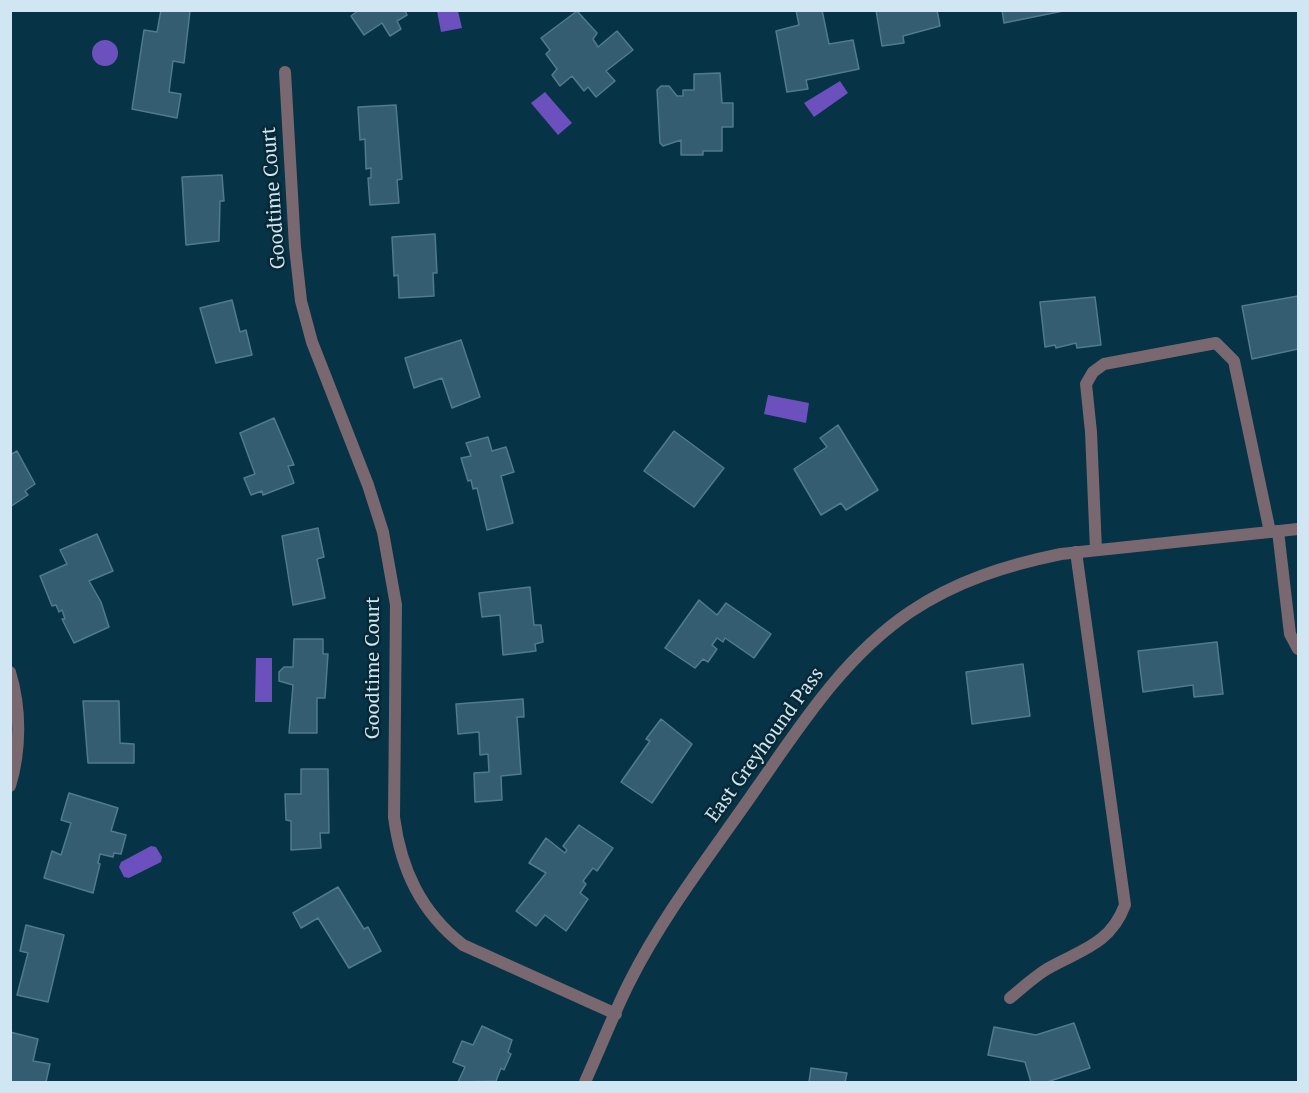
<!DOCTYPE html>
<html>
<head>
<meta charset="utf-8">
<style>
	body { margin:0 }
	#map { position:relative; width:1309px; height:1093px; overflow:hidden; background:#063345; font-family:"PT Serif",serif }
	canvas { display:block }
	.frame { position:absolute; inset:0; border:12px solid #d0e6f2; pointer-events:none }
</style>
</head>
<body>
<div id="map">
<canvas width="1309" height="1093"></canvas>
<div class="frame"></div>
</div>
<script>
const ctx = document.querySelector('canvas').getContext('2d');
ctx.lineJoin = 'round';
function fillPath(path, color) { ctx.fillStyle = color; ctx.fill(path, 'evenodd'); }
function stroke(path, color, width, dash) { ctx.strokeStyle = color; ctx.lineWidth = width; ctx.lineCap = dash ? 'butt' : 'round'; ctx.setLineDash(dash || []); ctx.stroke(path); }
function drawText(font, color, halo, rows, align = 'center') {
  ctx.font = font + ' "PT Serif",serif'; ctx.lineWidth = 5; ctx.setLineDash([]); ctx.textBaseline = 'middle'; ctx.strokeStyle = halo; ctx.fillStyle = color; for (const [text, x, y, turn = 0] of rows) {
    ctx.save(); ctx.translate(x, y); ctx.rotate((+turn || 0) * Math.PI / 180); ctx.textAlign = isNaN(turn) ? turn : align; if (halo) ctx.strokeText(text, 0, 0); ctx.fillText(text, 0, 0); ctx.restore();
  }
}
fillPath(new Path2D(`
	M 437,11 L 458,11 L 462,28 L 441,32 Z
	M92 53a13 13 0 1 1 26 0a13 13 0 1 1-26 0Z
	M 840,81 L 848,93 L 814,117 L 804,103 Z
	M 545,92 L 572,123 L 558,135 L 531,103 Z
	M 768,395 L 809,403 L 806,423 L 764,414 Z
	M 256,658 L 272,658 L 272,702 L 255,702 Z
	M 151,846 L 156,847 L 162,857 L 161,862 L 129,878 L 124,877 L 119,867 L 121,862 Z`), '#6b50be');
const building = new Path2D(`
	M 161,10 L 190,11 L 184,63 L 173,61 L 169,92 L 181,94 L 177,118 L 132,109 L 144,30 L 157,32 Z
	M 359,10 L 405,10 L 407,15 L 397,21 L 401,29 L 390,36 L 382,23 L 364,35 L 351,16 Z
	M 796,10 L 822,10 L 829,44 L 853,40 L 859,69 L 806,80 L 808,89 L 787,92 L 776,31 L 799,25 Z
	M 876,10 L 937,10 L 940,26 L 903,36 L 904,43 L 882,46 Z
	M 1002,10 L 1063,10 L 1063,11 L 1004,23 Z
	M 577,11 L 597,33 L 593,39 L 598,47 L 617,31 L 633,50 L 606,71 L 615,81 L 596,97 L 588,87 L 584,91 L 572,76 L 560,86 L 552,75 L 557,69 L 546,54 L 550,50 L 541,38 Z
	M 720,73 L 722,103 L 733,103 L 733,127 L 722,127 L 722,151 L 703,151 L 703,155 L 681,155 L 681,140 L 663,146 L 660,143 L 657,90 L 661,86 L 669,86 L 677,96 L 683,96 L 683,90 L 694,90 L 694,74 Z
	M 396,105 L 402,179 L 397,180 L 399,203 L 370,205 L 368,178 L 371,178 L 371,168 L 366,169 L 365,139 L 360,140 L 358,107 Z
	M 222,175 L 224,201 L 220,201 L 219,241 L 186,245 L 182,177 Z
	M 435,234 L 437,273 L 433,273 L 434,296 L 399,298 L 398,275 L 394,276 L 392,237 Z
	M 1298,296 L 1298,349 L 1252,359 L 1242,306 Z
	M 1095,297 L 1101,345 L 1077,348 L 1076,343 L 1056,348 L 1055,345 L 1045,347 L 1040,302 Z
	M 232,300 L 240,332 L 246,330 L 252,355 L 216,363 L 200,308 Z
	M 461,340 L 480,397 L 452,408 L 442,378 L 414,388 L 405,358 Z
	M 274,418 L 294,465 L 288,466 L 294,483 L 263,495 L 262,491 L 251,495 L 244,478 L 255,474 L 240,433 Z
	M 838,425 L 878,490 L 846,510 L 841,503 L 821,515 L 794,469 L 827,447 L 820,438 Z
	M 674,431 L 724,468 L 694,507 L 644,471 Z
	M 488,437 L 492,451 L 506,447 L 514,472 L 501,476 L 513,523 L 487,530 L 477,488 L 473,489 L 471,480 L 468,481 L 461,458 L 471,456 L 466,443 Z
	M 17,451 L 35,484 L 25,491 L 28,495 L 10,507 L 10,455 Z
	M 318,528 L 324,557 L 317,559 L 325,598 L 293,605 L 282,536 Z
	M 97,534 L 113,571 L 89,581 L 101,602 L 109,627 L 74,643 L 62,619 L 65,619 L 62,610 L 59,612 L 56,605 L 52,606 L 40,576 L 67,564 L 60,550 Z
	M 530,587 L 534,625 L 541,625 L 543,642 L 535,644 L 536,651 L 503,655 L 500,615 L 482,617 L 479,593 Z
	M 699,600 L 717,615 L 726,603 L 771,634 L 754,658 L 725,638 L 723,642 L 717,638 L 712,645 L 717,649 L 708,662 L 703,659 L 695,668 L 665,648 Z
	M 294,639 L 323,639 L 323,654 L 328,654 L 325,698 L 317,698 L 317,733 L 289,733 L 293,685 L 279,681 L 279,672 L 284,667 L 293,667 Z
	M 1217,642 L 1223,694 L 1194,697 L 1193,685 L 1143,692 L 1138,651 Z
	M 1023,664 L 1030,716 L 972,724 L 966,672 Z
	M 523,699 L 524,717 L 517,717 L 521,774 L 501,776 L 502,800 L 475,802 L 474,773 L 489,772 L 488,754 L 480,755 L 479,732 L 458,734 L 456,704 Z
	M 83,701 L 119,701 L 120,743 L 134,744 L 134,763 L 88,763 Z
	M 661,719 L 692,744 L 652,803 L 621,782 L 650,741 L 646,739 Z
	M 301,769 L 328,769 L 329,833 L 320,833 L 321,848 L 291,850 L 291,821 L 286,820 L 285,794 L 301,794 Z
	M 69,793 L 118,808 L 111,831 L 126,835 L 121,854 L 114,853 L 113,857 L 100,854 L 98,863 L 100,864 L 93,893 L 44,878 L 52,851 L 61,855 L 71,823 L 61,820 Z
	M 579,825 L 613,848 L 597,871 L 593,868 L 583,881 L 586,884 L 580,893 L 588,899 L 566,931 L 545,915 L 536,926 L 516,911 L 546,873 L 529,863 L 546,838 L 565,853 L 567,850 L 563,846 Z
	M 338,887 L 364,929 L 368,927 L 381,951 L 349,968 L 318,918 L 301,928 L 293,913 Z
	M 26,925 L 64,935 L 48,1002 L 17,995 L 28,953 L 20,951 Z
	M 1074,1023 L 1090,1068 L 1047,1082 L 1031,1082 L 1025,1062 L 988,1055 L 994,1027 L 1036,1035 Z
	M 482,1026 L 512,1040 L 508,1052 L 511,1054 L 504,1070 L 501,1068 L 496,1081 L 458,1082 L 465,1067 L 453,1062 L 462,1041 L 473,1045 Z
	M 10,1032 L 38,1039 L 33,1061 L 50,1064 L 46,1082 L 10,1082 Z
	M 811,1068 L 847,1073 L 845,1082 L 809,1082 Z`);
fillPath(building, '#345d71');
stroke(building, '#517a8f', 1.5);
stroke(new Path2D(`
	M 1278,531 L 1290,634 L 1298,649
	M 1096,550 L 1091,432 L 1086,384 L 1093,372 L 1104,364 L 1216,343 L 1234,361 L 1270,532
	M 1010,998 C 1022,988 1034,977 1047,969 C 1080,950 1110,945 1125,905 L 1076,552`), '#79686f', 12);
stroke(new Path2D(`
	M 285,72 L 295,247 L 301,301 L 312,342 L 368,485 L 383,532 L 396,605 L 394,817 C 401,870 421,912 463,945 L 616,1014
	M 10,672 C 21,708 21,750 10,786
	M 585,1082 C 600,1049 613,1015 629,983 C 664,913 714,850 758,786 C 802,723 845,656 910,612 C 956,581 1007,565 1061,554 L 1298,529`), '#79686f', 12);
drawText('20px', '#d0e6f2', '#082836', [
	["Goodtime Court",274,198,-94],
	["Goodtime Court",373,668,-90],
	["East Greyhound Pass",765,745,-54]
]);
</script>
</body>
</html>
